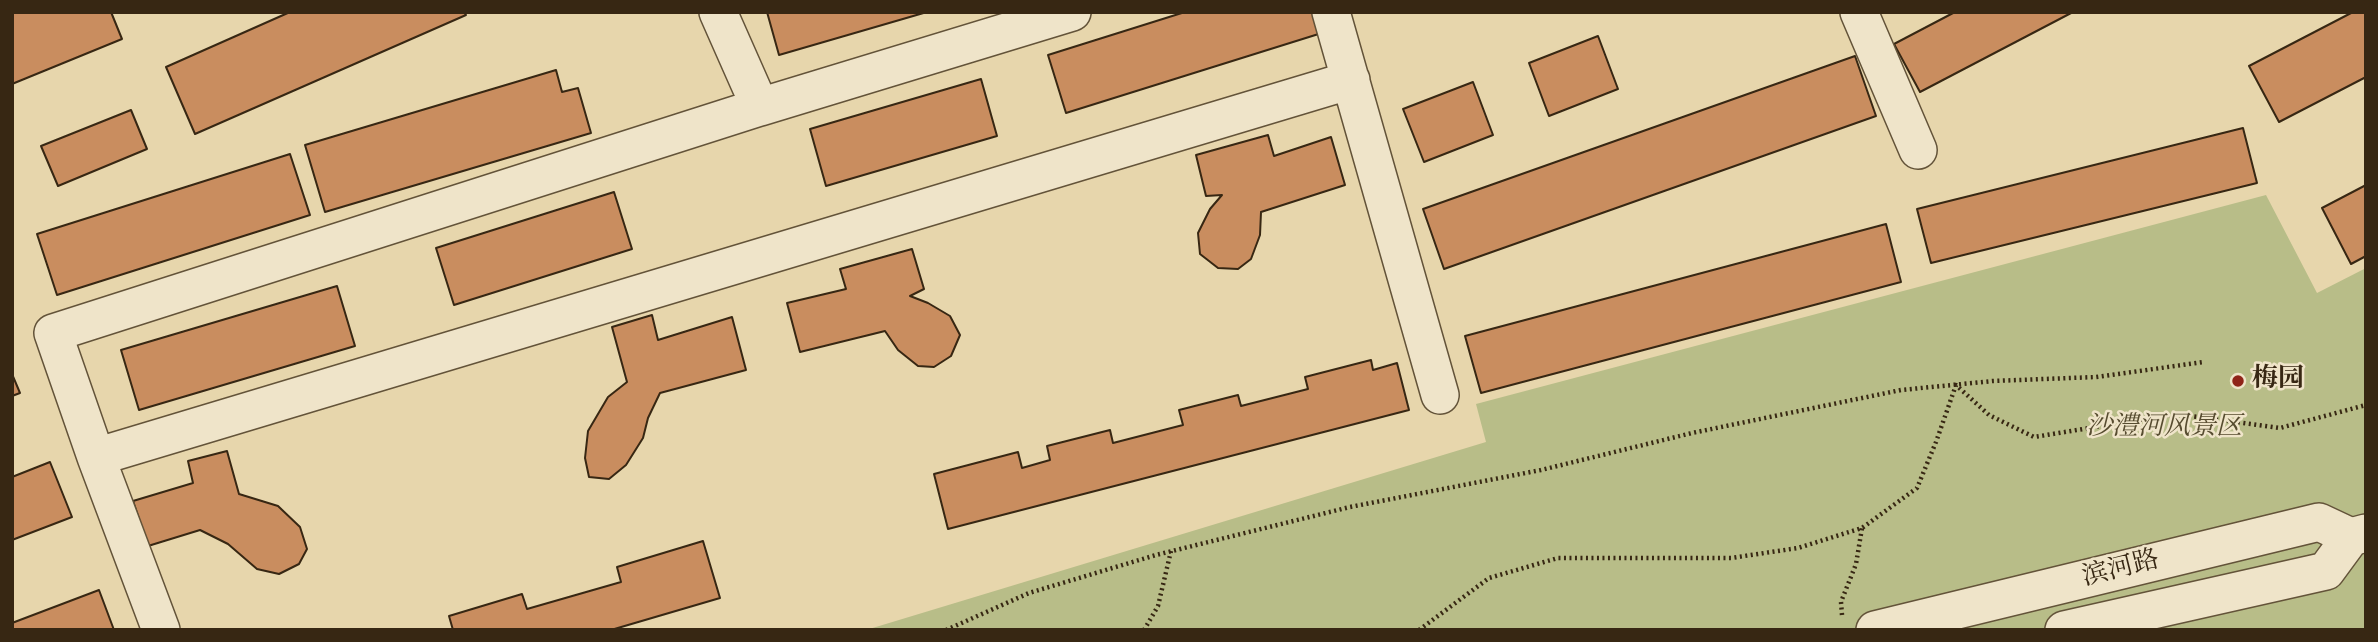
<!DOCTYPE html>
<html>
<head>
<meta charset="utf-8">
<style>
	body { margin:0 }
	#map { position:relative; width:2378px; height:642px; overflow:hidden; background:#e7d6ac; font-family:"IM FELL DW Pica",serif }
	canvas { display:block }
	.frame { position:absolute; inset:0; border:14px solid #372713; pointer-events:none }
</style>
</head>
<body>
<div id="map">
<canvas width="2378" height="642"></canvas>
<div class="frame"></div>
</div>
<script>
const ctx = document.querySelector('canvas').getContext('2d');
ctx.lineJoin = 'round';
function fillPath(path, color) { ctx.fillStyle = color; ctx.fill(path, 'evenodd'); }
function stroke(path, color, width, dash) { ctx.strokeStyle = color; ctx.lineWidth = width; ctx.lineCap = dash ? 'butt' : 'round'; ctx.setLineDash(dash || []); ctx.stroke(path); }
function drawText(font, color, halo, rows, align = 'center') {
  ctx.font = font + ' "IM FELL DW Pica","Noto Serif SC",serif'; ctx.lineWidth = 5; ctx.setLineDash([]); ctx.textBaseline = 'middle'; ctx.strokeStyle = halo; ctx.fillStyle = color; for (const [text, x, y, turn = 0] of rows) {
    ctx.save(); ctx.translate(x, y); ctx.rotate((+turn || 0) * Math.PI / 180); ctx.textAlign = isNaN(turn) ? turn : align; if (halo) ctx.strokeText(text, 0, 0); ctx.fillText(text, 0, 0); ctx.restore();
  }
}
fillPath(new Path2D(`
	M 2266,195 L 2317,293 L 2366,268 L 2366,630 L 866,630 L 1486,442 L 1476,404 Z`), '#b8bd88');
const building = new Path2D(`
	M 12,12 L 111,12 L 122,39 L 12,84 Z
	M 290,12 L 464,12 L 466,15 L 195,134 L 166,67 Z
	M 767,12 L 927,12 L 779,55 Z
	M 1185,12 L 1319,12 L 1325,32 L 1066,113 L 1048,55 Z
	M 1955,12 L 2073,12 L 1920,92 L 1894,44 Z
	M 2353,12 L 2366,12 L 2366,77 L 2279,122 L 2249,66 Z
	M 1598,36 L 1618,89 L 1549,116 L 1529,63 Z
	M 1855,56 L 1876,116 L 1444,269 L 1423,209 Z
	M 556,70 L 562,92 L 578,88 L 591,133 L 325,212 L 305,145 Z
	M 981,79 L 997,136 L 826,186 L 810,129 Z
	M 1473,82 L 1493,135 L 1424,162 L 1403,109 Z
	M 131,110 L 147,149 L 58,186 L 41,146 Z
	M 2243,128 L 2257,183 L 1931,263 L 1917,209 Z
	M 1268,135 L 1274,156 L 1331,137 L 1345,185 L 1261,212 L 1260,235 L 1251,259 L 1238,269 L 1218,268 L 1200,254 L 1198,233 L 1210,209 L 1222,195 L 1206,196 L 1196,155 Z
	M 290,154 L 310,215 L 57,295 L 37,234 Z
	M 2366,185 L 2366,256 L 2351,264 L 2322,208 Z
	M 614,192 L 632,249 L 454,305 L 436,248 Z
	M 1886,224 L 1901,282 L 1481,393 L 1465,336 Z
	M 912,249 L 924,289 L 910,296 L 928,303 L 950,316 L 960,335 L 951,356 L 934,367 L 918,366 L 898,350 L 885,331 L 800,352 L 787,303 L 846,289 L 840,269 Z
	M 337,286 L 355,346 L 139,410 L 121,350 Z
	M 652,315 L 658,340 L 732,317 L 746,370 L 660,393 L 648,418 L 643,438 L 626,465 L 609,479 L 589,477 L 585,458 L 588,431 L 608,397 L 627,382 L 612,327 Z
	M 1371,360 L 1373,370 L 1397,363 L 1409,410 L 948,529 L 934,474 L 1018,452 L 1022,468 L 1050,460 L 1047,446 L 1110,430 L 1113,443 L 1183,425 L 1179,410 L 1238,395 L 1241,406 L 1308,389 L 1305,377 Z
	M 12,374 L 20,393 L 12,396 Z
	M 227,451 L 239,494 L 278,506 L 300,527 L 307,549 L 299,564 L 279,574 L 257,569 L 228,544 L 200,530 L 148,546 L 133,501 L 193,483 L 188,461 Z
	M 50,462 L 72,517 L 12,540 L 12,477 Z
	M 703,541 L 720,598 L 611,630 L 453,630 L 449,616 L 522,594 L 527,609 L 621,582 L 617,567 Z
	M 99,590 L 114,630 L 12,630 L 12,623 Z`);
fillPath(building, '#c98d5f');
stroke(building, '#372713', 2);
const street = new Path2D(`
	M 718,12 L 760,107 L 53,333 L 96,457 L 1351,80
	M 1331,12 L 1440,395
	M 1859,12 L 1918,150
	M 760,107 L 1072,12
	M 96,457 L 161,630
	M 1875,630 L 2319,522 L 2351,537 L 2366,533
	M 2064,630 L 2326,571 L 2351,537`);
stroke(street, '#635339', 40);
stroke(new Path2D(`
	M 1842,615 L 1841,602 L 1856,564 L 1862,528
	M 946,630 L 1029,593 L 1156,555 L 1350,507 L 1541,470 L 1692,433 L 1901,390 L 1993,381 L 2096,377 L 2204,362
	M 1144,630 L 1158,606 L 1171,551
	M 1419,630 L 1489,578 L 1558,558 L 1731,558 L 1798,548 L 1862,528 L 1917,488 L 1936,442 L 1956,385 L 1989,415 L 2034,437 L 2176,414 L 2280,428 L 2366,405`), '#372713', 4.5, [2, 3.5]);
stroke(street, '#efe4c9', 37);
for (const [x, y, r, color] of [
	[2238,381,7,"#8f2418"]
]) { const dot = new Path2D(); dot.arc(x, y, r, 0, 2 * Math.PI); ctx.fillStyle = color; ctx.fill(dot); stroke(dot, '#efe4c9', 2.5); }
drawText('bold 26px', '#372713', '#efe4c9', [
	["梅园",2252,381]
], 'left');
drawText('italic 26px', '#574c30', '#efe4c9', [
	["沙澧河风景区",2164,429]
]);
drawText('26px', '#372713', '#efe4c9', [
	["滨河路",2121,570,-14]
]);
</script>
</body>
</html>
